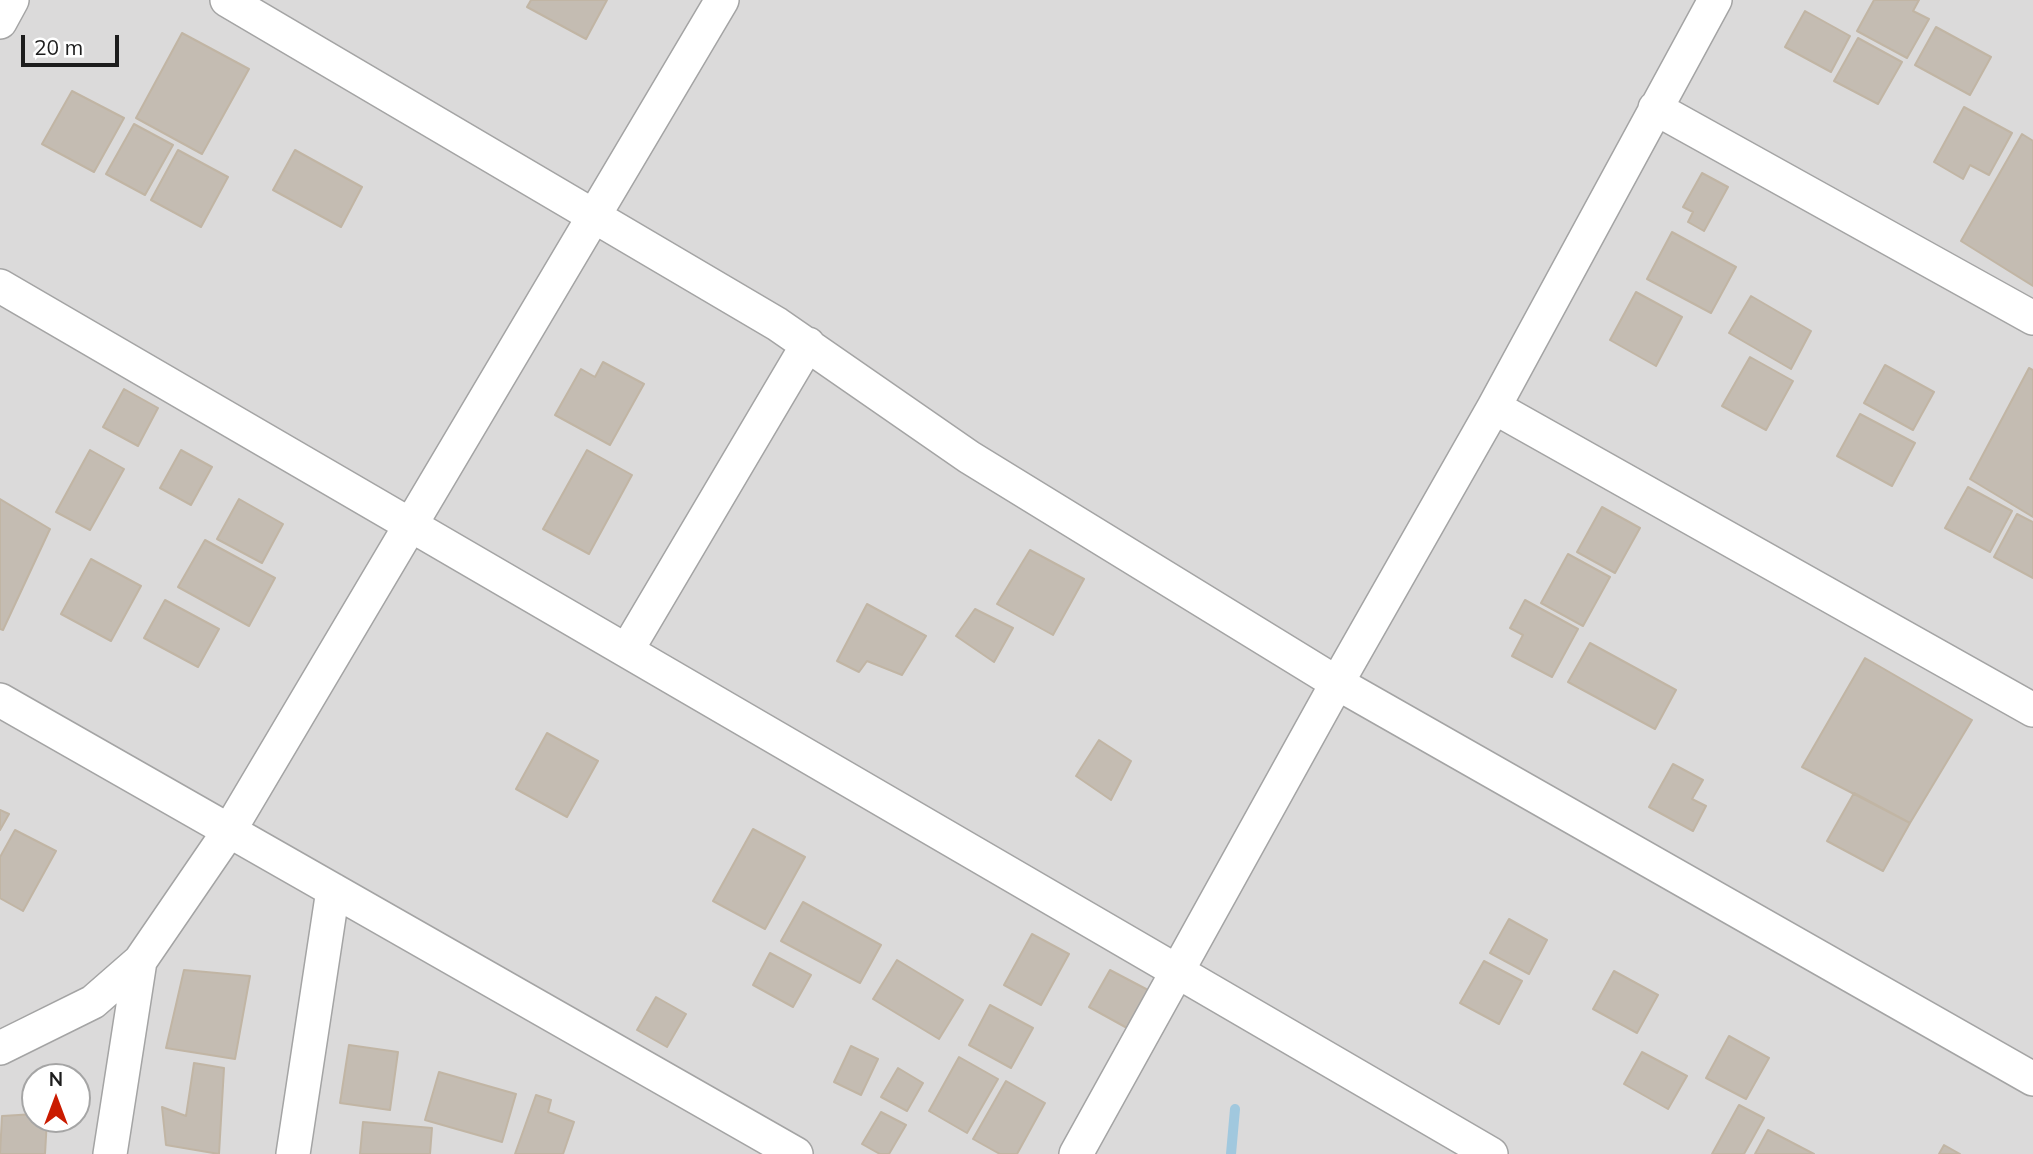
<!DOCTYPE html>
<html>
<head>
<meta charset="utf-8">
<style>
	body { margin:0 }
	#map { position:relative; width:2033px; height:1154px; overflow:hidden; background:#efece3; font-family:Mulish,sans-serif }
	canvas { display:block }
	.north { position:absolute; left:21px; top:1063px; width:70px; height:70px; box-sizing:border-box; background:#fff; border:2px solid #a5a5a5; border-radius:50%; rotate:0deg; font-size:19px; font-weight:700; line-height:28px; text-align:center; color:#1d1d1d }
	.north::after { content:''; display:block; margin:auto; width:24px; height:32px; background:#ca1b00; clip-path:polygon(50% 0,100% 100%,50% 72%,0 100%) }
	.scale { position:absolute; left:21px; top:35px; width:98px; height:32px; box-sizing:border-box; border:4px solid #1d1d1d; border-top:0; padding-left:9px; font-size:21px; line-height:24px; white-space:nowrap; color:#1d1d1d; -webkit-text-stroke:5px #fff; paint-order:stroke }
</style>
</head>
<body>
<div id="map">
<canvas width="2033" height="1154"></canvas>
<div class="north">N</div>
<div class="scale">20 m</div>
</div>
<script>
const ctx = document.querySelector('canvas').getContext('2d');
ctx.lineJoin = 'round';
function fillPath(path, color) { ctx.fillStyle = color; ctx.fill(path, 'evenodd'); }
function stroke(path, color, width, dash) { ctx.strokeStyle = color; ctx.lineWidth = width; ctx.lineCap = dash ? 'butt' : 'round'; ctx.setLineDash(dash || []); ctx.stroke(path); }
fillPath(new Path2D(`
	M 0,0 L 2033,0 L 2033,1154 L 0,1154 ZM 35,1077 L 77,1077 L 77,1119 L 35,1119 Z`), '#dbdada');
stroke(new Path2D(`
	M 1231,1154 L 1235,1109`), '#a1c8de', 10);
const building = new Path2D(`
	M 531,0 L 607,0 L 586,39 L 527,7 Z
	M 1874,0 L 1919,0 L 1913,11 L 1929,19 L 1907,58 L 1857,31 Z
	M 1805,11 L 1850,36 L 1831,72 L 1785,47 Z
	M 1936,27 L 1991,57 L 1970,95 L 1915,65 Z
	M 182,33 L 249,69 L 202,154 L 136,118 Z
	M 1858,38 L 1902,62 L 1878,104 L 1834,81 Z
	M 72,91 L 124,118 L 94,172 L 42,144 Z
	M 1964,107 L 2012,133 L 1989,175 L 1970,165 L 1963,179 L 1934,162 Z
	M 134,124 L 173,145 L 145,195 L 106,174 Z
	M 2022,134 L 2033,141 L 2033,286 L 1961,241 Z
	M 178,150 L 228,177 L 201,227 L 151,200 Z
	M 295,150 L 362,187 L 341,227 L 273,190 Z
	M 1702,173 L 1728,187 L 1704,231 L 1688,222 L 1693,212 L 1683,207 Z
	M 1672,232 L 1736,267 L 1711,313 L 1647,279 Z
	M 1636,292 L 1682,317 L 1656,366 L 1610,340 Z
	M 1751,296 L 1811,331 L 1791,369 L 1729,333 Z
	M 1750,357 L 1793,381 L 1766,430 L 1722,406 Z
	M 603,362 L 644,384 L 610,445 L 555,415 L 581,369 L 595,377 Z
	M 1885,365 L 1934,392 L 1913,430 L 1864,403 Z
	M 2029,368 L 2033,370 L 2033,517 L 1970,479 Z
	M 124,389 L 158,408 L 138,446 L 103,427 Z
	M 1860,414 L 1915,443 L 1892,486 L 1837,456 Z
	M 90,450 L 124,469 L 90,530 L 56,512 Z
	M 181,450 L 212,467 L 191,505 L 160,488 Z
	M 587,450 L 632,475 L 589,554 L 543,529 Z
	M 1968,487 L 2012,511 L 1990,552 L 1945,528 Z
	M 0,499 L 50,529 L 3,630 L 0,629 Z
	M 239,499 L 283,524 L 262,563 L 217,539 Z
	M 1602,507 L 1640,528 L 1615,573 L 1577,552 Z
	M 2017,514 L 2033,522 L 2033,578 L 1994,557 Z
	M 205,540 L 275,578 L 249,626 L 178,587 Z
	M 1030,550 L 1084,579 L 1053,635 L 997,604 Z
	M 1568,554 L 1610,577 L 1583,626 L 1541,603 Z
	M 91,559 L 141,586 L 111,641 L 61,614 Z
	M 165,600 L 219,629 L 198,667 L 144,638 Z
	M 1525,600 L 1578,629 L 1552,677 L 1512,656 L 1523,635 L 1510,628 Z
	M 867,604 L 926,636 L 902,675 L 867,661 L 859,672 L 837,661 Z
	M 975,609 L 1013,628 L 994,662 L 956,636 Z
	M 1590,643 L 1676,690 L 1655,729 L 1568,682 Z
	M 1865,658 L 1972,720 L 1910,823 L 1802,767 Z
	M 547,733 L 598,761 L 567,817 L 516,789 Z
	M 1099,740 L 1131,761 L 1111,800 L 1076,776 Z
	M 1673,764 L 1703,780 L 1692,799 L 1706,806 L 1693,831 L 1649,807 Z
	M 1854,793 L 1910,823 L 1883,871 L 1827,841 Z
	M 0,810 L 9,814 L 0,830 Z
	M 753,829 L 805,857 L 765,929 L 713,901 Z
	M 15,830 L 56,851 L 23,911 L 0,898 L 0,857 Z
	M 803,902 L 881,945 L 860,983 L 781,941 Z
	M 1509,919 L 1547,940 L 1529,974 L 1490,953 Z
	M 1032,934 L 1069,954 L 1041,1005 L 1004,985 Z
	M 770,953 L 811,975 L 793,1007 L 753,985 Z
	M 897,960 L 963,1000 L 939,1039 L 873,999 Z
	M 1484,961 L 1522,981 L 1499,1024 L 1460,1003 Z
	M 184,970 L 250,976 L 235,1059 L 166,1048 Z
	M 1110,970 L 1148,990 L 1127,1028 L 1089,1007 Z
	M 1614,971 L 1658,995 L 1637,1033 L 1593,1009 Z
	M 656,997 L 686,1014 L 667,1047 L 637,1030 Z
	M 990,1005 L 1033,1028 L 1011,1068 L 969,1045 Z
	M 1729,1036 L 1769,1058 L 1746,1099 L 1706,1078 Z
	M 349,1045 L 398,1052 L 390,1110 L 340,1103 Z
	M 851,1046 L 878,1059 L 861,1095 L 834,1082 Z
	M 1642,1052 L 1687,1076 L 1668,1109 L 1624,1084 Z
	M 959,1057 L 998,1079 L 967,1133 L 929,1111 Z
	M 194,1063 L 224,1068 L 219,1154 L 166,1145 L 162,1107 L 186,1116 Z
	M 898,1068 L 923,1083 L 907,1111 L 881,1097 Z
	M 439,1072 L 516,1094 L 502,1142 L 425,1120 Z
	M 1006,1081 L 1045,1103 L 1017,1154 L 1000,1154 L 973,1139 Z
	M 536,1095 L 551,1100 L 548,1112 L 574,1122 L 563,1154 L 515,1154 Z
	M 1739,1105 L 1764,1118 L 1744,1154 L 1712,1154 Z
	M 881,1112 L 906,1125 L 889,1154 L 880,1154 L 862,1144 Z
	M 35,1114 L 35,1119 L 47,1119 L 45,1154 L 0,1154 L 2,1116 Z
	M 363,1122 L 432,1128 L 430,1154 L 360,1154 Z
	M 1768,1130 L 1814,1154 L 1755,1154 Z
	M 1944,1145 L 1960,1154 L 1939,1154 Z`);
fillPath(building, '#c4bcb2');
stroke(building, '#c1b5a4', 2);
const minor = new Path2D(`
	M 227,0 L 777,324 L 969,457 L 1337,683 L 2033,1079
	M 0,22 L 12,0
	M 1655,108 L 2033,318
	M 0,286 L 1491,1154
	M 1494,407 L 2033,710
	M 627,650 L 808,344
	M 0,700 L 796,1154
	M 0,1048 L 93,1002 L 140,961 L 229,831 L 722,0
	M 110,1154 L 140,961
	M 293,1154 L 333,890
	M 1076,1154 L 1337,683 L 1494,407 L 1715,0`);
stroke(minor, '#a4a4a4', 36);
stroke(minor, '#fff', 33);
</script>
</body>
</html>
